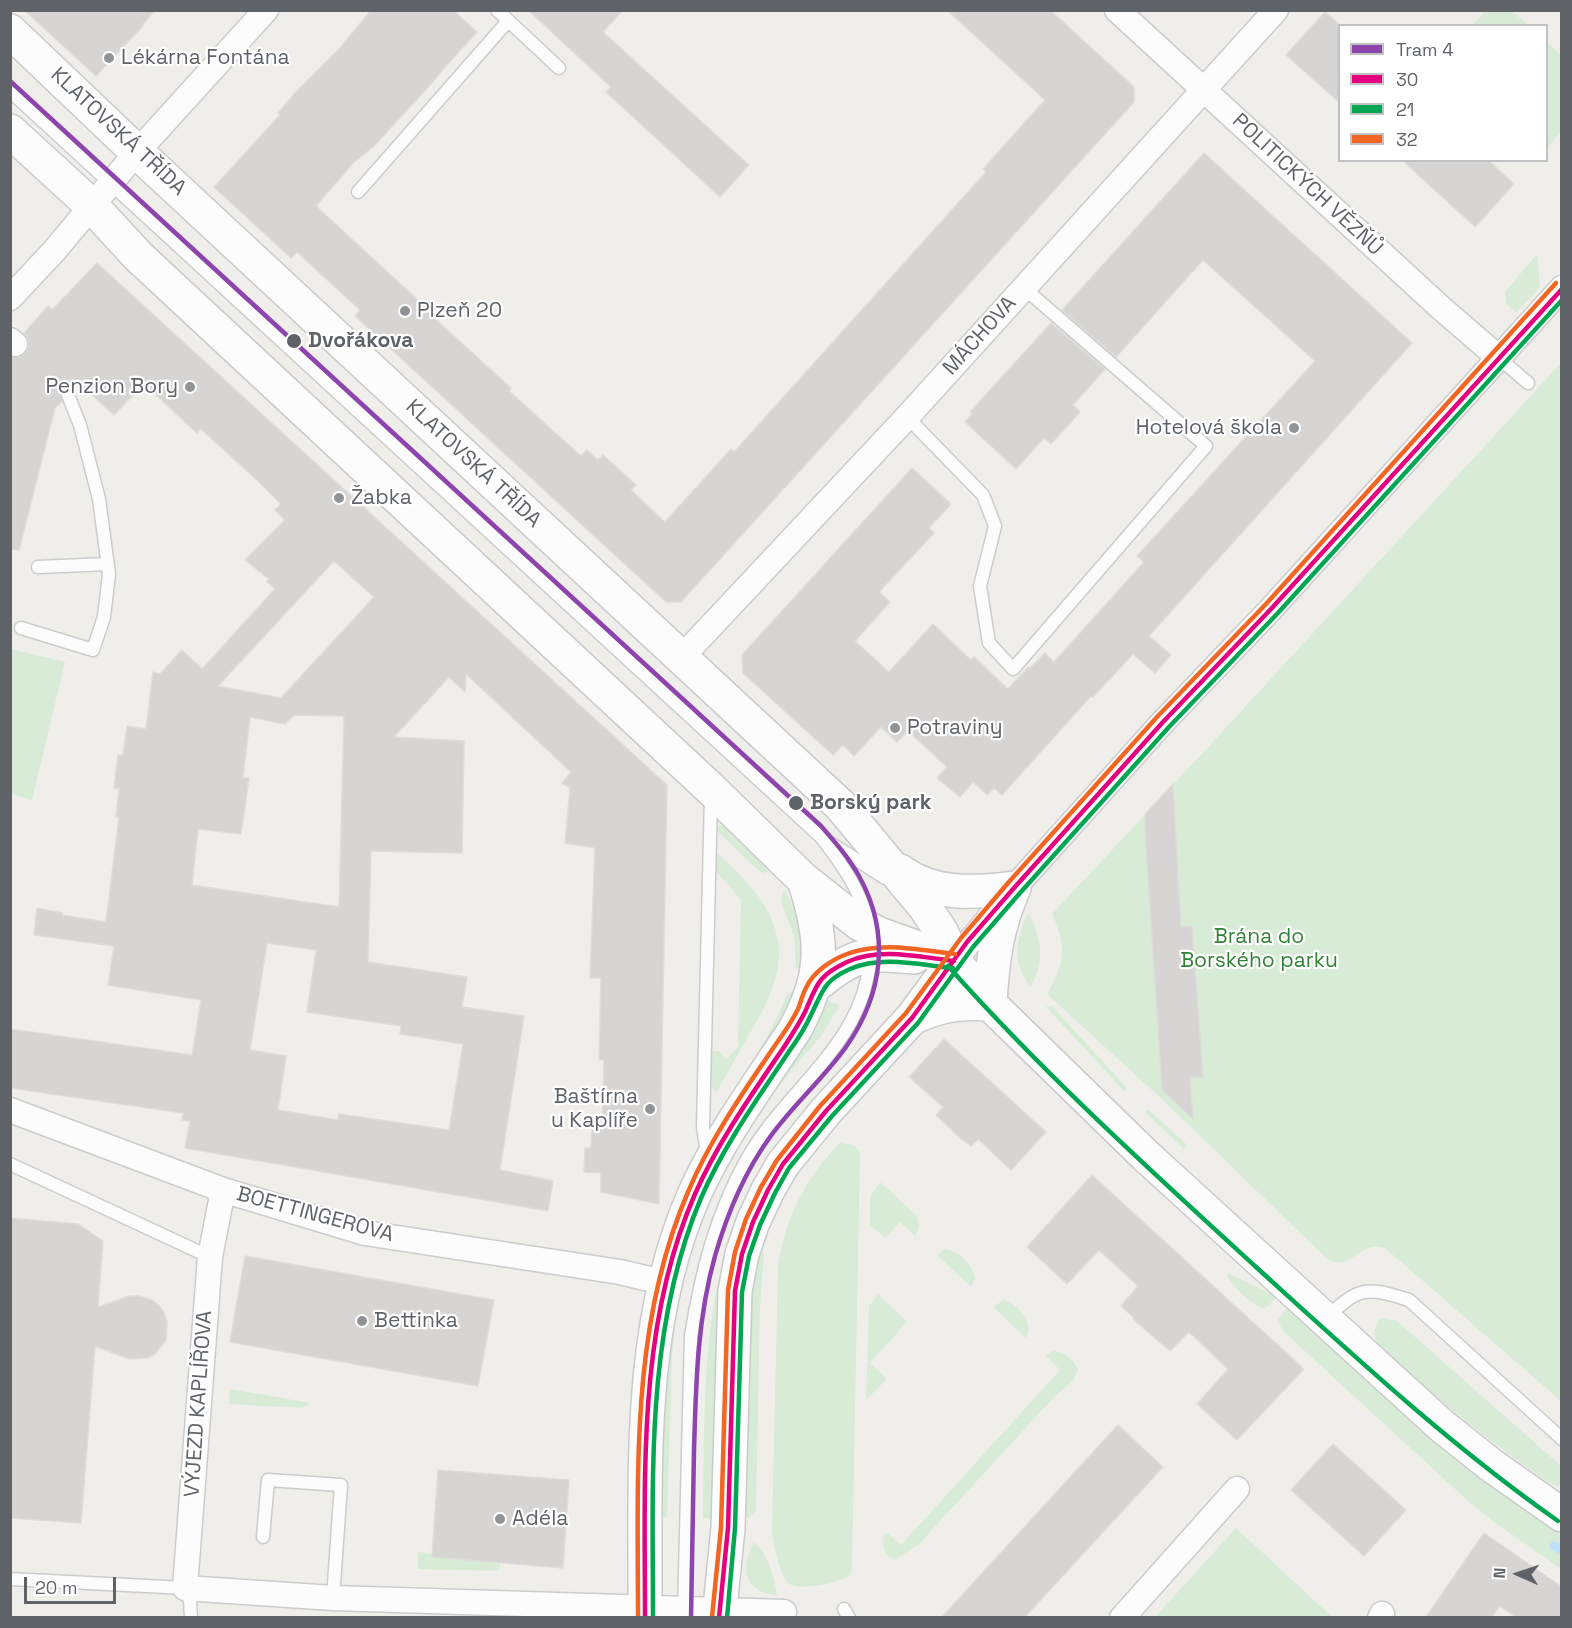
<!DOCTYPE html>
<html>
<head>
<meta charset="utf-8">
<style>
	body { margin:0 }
	#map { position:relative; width:1572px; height:1628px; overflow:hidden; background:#efeeea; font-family:"Space Grotesk",sans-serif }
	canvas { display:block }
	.frame { position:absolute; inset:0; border:12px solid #5f6368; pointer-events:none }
	.legend { position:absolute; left:1338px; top:24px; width:210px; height:138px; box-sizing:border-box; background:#fff; border:2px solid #bfc1c3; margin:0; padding:8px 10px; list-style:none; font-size:18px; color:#5f6368 }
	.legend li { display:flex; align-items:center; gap:12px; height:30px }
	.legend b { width:30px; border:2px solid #bfc1c3 }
	.north { position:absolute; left:1488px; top:1544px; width:60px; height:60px; -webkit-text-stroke:4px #fff; paint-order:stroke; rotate:273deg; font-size:16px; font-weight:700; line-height:24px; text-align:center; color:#5f6368 }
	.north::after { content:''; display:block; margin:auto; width:21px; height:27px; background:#5f6368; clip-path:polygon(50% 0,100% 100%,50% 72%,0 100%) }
	.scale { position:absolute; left:24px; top:1577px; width:92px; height:27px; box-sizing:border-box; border:3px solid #5f6368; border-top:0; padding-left:8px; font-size:18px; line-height:21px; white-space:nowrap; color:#5f6368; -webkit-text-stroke:4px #fff; paint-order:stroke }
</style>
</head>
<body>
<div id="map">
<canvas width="1572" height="1628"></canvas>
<div class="frame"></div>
<ul class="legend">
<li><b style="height:8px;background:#8e44ad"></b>Tram 4</li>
<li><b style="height:8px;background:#e5007d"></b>30</li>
<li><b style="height:8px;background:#00a651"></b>21</li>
<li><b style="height:8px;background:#f26522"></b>32</li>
</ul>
<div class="north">N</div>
<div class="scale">20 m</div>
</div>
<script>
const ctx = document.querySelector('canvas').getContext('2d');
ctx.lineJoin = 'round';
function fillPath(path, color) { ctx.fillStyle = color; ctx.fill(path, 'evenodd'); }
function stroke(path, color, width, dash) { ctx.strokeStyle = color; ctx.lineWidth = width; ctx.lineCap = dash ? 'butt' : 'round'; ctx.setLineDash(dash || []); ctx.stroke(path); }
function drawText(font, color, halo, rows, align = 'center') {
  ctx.font = font + ' "Space Grotesk",sans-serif'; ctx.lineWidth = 4.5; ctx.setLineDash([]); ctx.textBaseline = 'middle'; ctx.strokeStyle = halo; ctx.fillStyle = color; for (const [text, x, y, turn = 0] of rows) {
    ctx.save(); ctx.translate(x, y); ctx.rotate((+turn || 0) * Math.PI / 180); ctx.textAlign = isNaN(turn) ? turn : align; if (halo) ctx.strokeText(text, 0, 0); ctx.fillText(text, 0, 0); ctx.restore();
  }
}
fillPath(new Path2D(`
	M 1486,11 L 1512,11 L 1528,25 L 1473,25 Z
	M 1547,42 L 1562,56 L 1561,132 L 1547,148 Z
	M 1537,254 L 1540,287 L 1516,313 L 1506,303 L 1505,292 Z
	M 1561,363 L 1561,1401 L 1385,1248 C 1358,1239 1353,1274 1326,1258 L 1163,1100 L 1047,994 C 1065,964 1067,946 1052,914 L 1200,756 Z
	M 11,649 L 65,662 L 32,800 L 11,794 Z
	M 720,825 L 724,825 L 770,871 L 763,873 L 758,870 L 716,830 Z
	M 716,852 C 733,868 751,884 763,903 C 793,951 776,989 750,1033 C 739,1053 727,1073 716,1093 L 710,1084 L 711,1054 L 714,1051 L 719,1051 L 726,1060 L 738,1047 L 741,900 L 715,870 Z
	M 784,889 C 802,923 802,933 803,971 L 796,967 L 794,936 L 781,901 Z
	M 1028,913 C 1042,937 1046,963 1030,987 C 1012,959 1015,942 1028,913 Z
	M 796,989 L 789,1013 L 732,1096 L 771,1030 L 787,995 Z
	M 825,1000 L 840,1005 L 821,1036 L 768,1098 Z
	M 1052,1006 L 1127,1088 L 1124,1091 L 1046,1007 Z
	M 1148,1109 L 1187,1145 L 1184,1149 L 1145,1112 Z
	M 840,1143 L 854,1145 L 860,1152 L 852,1566 L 851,1574 C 842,1583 798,1592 788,1583 C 779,1573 774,1546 772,1533 L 778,1267 C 785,1218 805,1178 840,1143 Z
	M 880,1182 L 917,1216 L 919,1228 L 915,1236 L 900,1222 L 885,1238 L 870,1225 L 870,1197 Z
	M 732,1233 L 719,1518 L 703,1518 C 705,1420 700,1327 732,1233 Z
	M 945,1249 C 958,1250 973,1265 975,1278 L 971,1287 L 937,1255 Z
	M 759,1252 L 764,1253 L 760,1306 L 756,1510 L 751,1517 L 738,1519 L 742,1318 Z
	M 1228,1273 L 1277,1297 L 1267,1307 L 1263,1308 C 1249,1303 1235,1288 1227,1276 Z
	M 878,1294 L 907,1322 L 870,1363 L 887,1379 L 866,1400 L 869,1306 Z
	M 1004,1300 C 1017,1304 1035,1323 1026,1338 L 993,1307 Z
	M 677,1305 L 672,1355 L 667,1517 L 659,1517 L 663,1383 Z
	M 1288,1307 L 1392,1403 L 1451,1454 L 1561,1535 L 1561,1569 L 1493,1521 L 1468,1501 L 1282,1330 L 1278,1319 Z
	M 1384,1318 L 1397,1321 L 1561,1466 L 1561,1483 L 1558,1486 L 1553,1485 C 1493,1445 1438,1400 1385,1351 L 1377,1342 L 1374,1330 L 1379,1320 Z
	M 1052,1351 C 1064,1351 1074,1359 1078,1370 L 1073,1381 L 1055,1396 L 919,1544 L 895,1560 L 889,1557 C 883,1549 880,1541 886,1532 L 901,1545 L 1060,1370 L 1046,1356 Z
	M 230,1389 L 311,1403 L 302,1408 L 229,1404 Z
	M 1236,1528 L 1332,1617 L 1155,1617 Z
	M 754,1542 C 768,1553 775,1579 777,1596 C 743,1591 740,1569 754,1542 Z
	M 418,1552 L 500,1564 L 499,1571 L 418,1569 Z`), '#d8ebd6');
stroke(new Path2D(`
	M 1554,1546 L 1562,1550`), '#bfe0f9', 9);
const building = new Path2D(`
	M 24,10 L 155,10 L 143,24 L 144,25 L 96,76 Z
	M 371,10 L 453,10 L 477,32 L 445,67 L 432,83 L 373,147 L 354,162 L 316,206 L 433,314 L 432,316 L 511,388 L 509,391 L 581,456 L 587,450 L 598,460 L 603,455 L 636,485 L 631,490 L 665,522 L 731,449 L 734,452 L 986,172 L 983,169 L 1045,100 L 947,10 L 1050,10 L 1134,87 L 1134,102 L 681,602 L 666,602 L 355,316 L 360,310 L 297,252 L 291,258 L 214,187 L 280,115 L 278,113 L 295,93 L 340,48 Z
	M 528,10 L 623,10 L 603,32 L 749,165 L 720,197 L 606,92 L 611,87 Z
	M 1325,12 L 1340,25 L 1340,103 L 1286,55 Z
	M 1204,153 L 1412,343 L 1149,636 L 1171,655 L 1155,673 L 1133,654 L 1093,697 L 1091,696 L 1002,795 L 994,788 L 987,795 L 973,782 L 960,797 L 937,778 L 947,767 L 908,731 L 897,742 L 881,727 L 854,756 L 843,745 L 833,755 L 743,673 L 742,655 L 912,468 L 951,504 L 929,528 L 934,533 L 879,592 L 890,602 L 855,641 L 889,672 L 933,624 L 971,660 L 974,657 L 1008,689 L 1028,667 L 1030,668 L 1045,653 L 1054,662 L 1144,562 L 1137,556 L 1315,361 L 1203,260 L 1116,357 L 1062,310 Z
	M 1402,160 L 1488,160 L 1514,184 L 1475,227 Z
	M 97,263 L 667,785 L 659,1204 L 601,1192 L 601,1173 L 584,1172 L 585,1148 L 591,1148 L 592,1127 L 602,1128 L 604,1060 L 599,1060 L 601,978 L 590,978 L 595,848 L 565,843 L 570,788 L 562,783 L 571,772 L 466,674 L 465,692 L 449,677 L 394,737 L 464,741 L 462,853 L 371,851 L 368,962 L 467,977 L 462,1007 L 524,1016 L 500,1170 L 553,1181 L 548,1211 L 185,1148 L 190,1121 L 182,1120 L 183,1113 L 10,1088 L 10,1029 L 192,1055 L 201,1000 L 108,985 L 114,946 L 34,935 L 37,908 L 62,913 L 62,915 L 106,922 L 119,817 L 116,817 L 119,788 L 114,788 L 118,755 L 123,755 L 127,726 L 146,729 L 153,672 L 160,674 L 182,650 L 202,669 L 275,589 L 267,582 L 269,579 L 245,560 L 285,520 L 275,510 L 281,504 L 260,483 L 201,429 L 197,433 L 144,384 L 114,415 L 79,383 L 73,389 L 64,388 L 60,393 L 62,401 L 55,408 L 19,550 L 10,549 L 10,357 L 20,357 L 26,353 L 29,346 L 28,338 L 24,333 L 48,306 L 52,310 ZM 334,561 L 374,597 L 281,698 L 218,686 ZM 294,715 L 344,716 L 339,907 L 192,885 L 198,829 L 241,834 L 249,778 L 243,778 L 250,717 L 285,724 ZM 267,943 L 316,950 L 307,1012 L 401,1026 L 400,1034 L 463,1044 L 449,1130 L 339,1114 L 338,1120 L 278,1110 L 286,1056 L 250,1050 Z
	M 1051,323 L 1105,369 L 1073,405 L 1080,412 L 1051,444 L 1044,438 L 1016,469 L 965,422 L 972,414 L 970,412 Z
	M 1173,784 L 1181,927 L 1192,926 L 1203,1077 L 1190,1077 L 1193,1119 L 1162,1090 L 1145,830 L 1145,814 Z
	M 944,1039 L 1046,1132 L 1011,1170 L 978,1139 L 971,1146 L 960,1138 L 936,1115 L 943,1107 L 909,1077 Z
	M 1092,1175 L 1304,1369 L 1237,1440 L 1197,1404 L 1228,1369 L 1189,1332 L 1170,1351 L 1133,1319 L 1134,1318 L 1121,1306 L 1138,1286 L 1099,1250 L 1067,1284 L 1027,1247 Z
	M 10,1218 L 78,1224 L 103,1241 L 98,1307 L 129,1296 L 139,1296 L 152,1300 L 159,1306 L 164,1313 L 167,1322 L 166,1340 L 155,1354 L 147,1358 L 129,1359 L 95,1346 L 81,1523 L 10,1518 Z
	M 245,1256 L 494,1300 L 478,1386 L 230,1342 Z
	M 1118,1425 L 1163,1467 L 1025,1617 L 942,1617 Z
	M 1333,1444 L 1406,1510 L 1364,1556 L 1291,1490 Z
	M 438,1470 L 569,1480 L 563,1568 L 432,1557 Z
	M 1484,1533 L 1562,1587 L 1562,1617 L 1516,1617 L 1500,1606 L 1492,1617 L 1426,1617 Z`);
fillPath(building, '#d6d5d3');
stroke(building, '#deddd9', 1.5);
const lane = new Path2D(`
	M 497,10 L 559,68
	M 10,91 L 821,837 C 842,864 859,888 868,921
	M 358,192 L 508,21
	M 1499,358 L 1528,383
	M 907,417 L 983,495 L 995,526 L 980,586 L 989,643 L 1013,669 L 1206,446 L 1024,288
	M 38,567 L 108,564
	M 21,628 L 93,650 L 104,617 L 109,574 L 99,499 L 80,425 L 68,395
	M 829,842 L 885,878
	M 707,1153 L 703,1127 L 711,796
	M 10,1164 L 210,1257
	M 1325,1319 C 1359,1287 1365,1286 1409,1300 L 1562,1439
	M 263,1537 L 268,1480 L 341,1485 L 333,1598
	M 10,1579 L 185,1588 L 190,1601 L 191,1618
	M 844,1609 L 849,1618
	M 684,1612 L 691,1336 C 701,1273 716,1214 747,1159 C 787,1088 866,1043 870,956`);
const street = new Path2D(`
	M 1117,10 L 1441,308 L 1499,358
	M 10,298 L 54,251 L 137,152 L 266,10
	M 10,340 L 15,344
	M 681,658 L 907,417 L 1276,10
	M 954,961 L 1014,888 L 1163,722 L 1271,609 L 1562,288
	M 10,1110 L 223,1190 L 365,1233 L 620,1272 L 666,1283
	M 223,1190 L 210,1257 L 185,1588 L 333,1598 L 784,1612
	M 1122,1618 L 1237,1489
	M 1380,1618 L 1382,1614`);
const secondary = new Path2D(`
	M 10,31 L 137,152 L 840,805 L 925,907 L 942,933 L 954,961 L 990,1004 L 1146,1156 L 1442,1426 L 1491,1465 L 1562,1515
	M 10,131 L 91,205 L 138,256 L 711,789 L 804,880 L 860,924 L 879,934 L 954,961
	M 900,871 C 934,896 975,893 1014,888
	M 815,986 C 853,954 865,952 914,957
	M 990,1004 C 992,963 997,925 1014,888
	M 912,1018 C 940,1005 959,1002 990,1004
	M 645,1618 C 646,1476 636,1327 694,1195 C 720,1137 759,1084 794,1031 C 825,976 824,940 804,880
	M 719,1618 L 728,1528 L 735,1291 L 742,1254 L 753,1222 L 768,1190 L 783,1164 L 826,1111 L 912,1018 L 954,961`);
stroke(lane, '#cbcccc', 15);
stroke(street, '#cbcccc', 27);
stroke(secondary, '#cacacb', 36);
stroke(lane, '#fdfcfc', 12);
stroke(street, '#fdfcfc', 24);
stroke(secondary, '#fdfcfc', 33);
stroke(new Path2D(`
	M 645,1618 C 645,1476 637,1326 695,1194 C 718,1142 752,1094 784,1047 C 791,1036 799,1024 805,1012 C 817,985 817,976 847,962 C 880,947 919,957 954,961
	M 719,1618 L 728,1528 L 735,1291 L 742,1254 L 753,1222 L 768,1190 L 783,1164 L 826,1111 L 912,1018 L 967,942 L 1014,888 L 1163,722 L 1271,609 L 1562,289`), '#e5007d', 4.5);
stroke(new Path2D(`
	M 948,966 C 1044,1074 1150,1170 1256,1267 C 1354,1356 1450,1445 1558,1521
	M 653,1618 C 653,1477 645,1330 701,1198 C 724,1145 758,1098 790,1050 C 798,1039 805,1028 811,1015 C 823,991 823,981 850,969 C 882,955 920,965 953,968
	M 727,1618 L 735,1528 L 742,1292 L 749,1256 L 760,1225 L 775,1193 L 789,1168 L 832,1116 L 918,1023 L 973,947 L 1020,893 L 1169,727 L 1277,614 L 1562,300`), '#00a651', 4.5);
stroke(new Path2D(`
	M 712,1617 L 721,1528 L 728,1290 L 735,1252 L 746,1219 L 761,1187 L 777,1160 L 820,1106 L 906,1013 L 961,938 L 1008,883 L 1157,717 L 1266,604 L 1556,283
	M 638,1618 C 638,1475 630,1326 688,1192 C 710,1139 744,1091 776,1044 C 784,1033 792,1021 798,1009 C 801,1002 802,995 806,988 C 813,972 831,960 847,954 C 882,941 919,950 955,954`), '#f26522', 4.5);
stroke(new Path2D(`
	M 10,81 L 821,826 C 835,842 849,858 859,876 C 891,934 883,994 846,1047 C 823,1079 793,1105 770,1137 C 744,1173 727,1214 715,1256 C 697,1320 696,1384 694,1450 C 693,1506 692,1562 691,1618`), '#8e44ad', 4.5);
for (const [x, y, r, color] of [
	[109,58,6,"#919496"],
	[405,311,6,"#919496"],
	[294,341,8,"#5f6368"],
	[190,387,6,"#919496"],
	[1294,428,6,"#919496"],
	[339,498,6,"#919496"],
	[895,728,6,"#919496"],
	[796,803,8,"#5f6368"],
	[650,1109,6,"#919496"],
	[362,1321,6,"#919496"],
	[500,1519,6,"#919496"]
]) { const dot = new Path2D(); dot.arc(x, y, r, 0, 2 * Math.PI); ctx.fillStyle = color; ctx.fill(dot); stroke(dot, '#fff', 2); }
drawText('21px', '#5f6368', '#fff', [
	["Lékárna Fontána",121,58],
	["Plzeň 20",417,311],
	["Penzion Bory",178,387,"right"],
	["Hotelová škola",1282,428,"right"],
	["Žabka",351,498],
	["Potraviny",907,728],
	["Baštírna",638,1097,"right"],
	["u Kaplíře",638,1121,"right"],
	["Bettinka",374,1321],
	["Adéla",512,1519]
], 'left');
drawText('21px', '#5f6368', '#fff', [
	["KLATOVSKÁ TŘÍDA",118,132,43],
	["POLITICKÝCH VĚZŇŮ",1307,185,43],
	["MÁCHOVA",980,336,-48],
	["KLATOVSKÁ TŘÍDA",473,464,43],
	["BOETTINGEROVA",315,1215,15],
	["VÝJEZD KAPLÍŘOVA",199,1404,-86]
]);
drawText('bold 21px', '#5f6368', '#fff', [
	["Dvořákova",308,341],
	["Borský park",810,803]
], 'left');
drawText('21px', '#348238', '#fff', [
	["Brána do",1259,937],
	["Borského parku",1259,961]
]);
</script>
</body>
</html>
